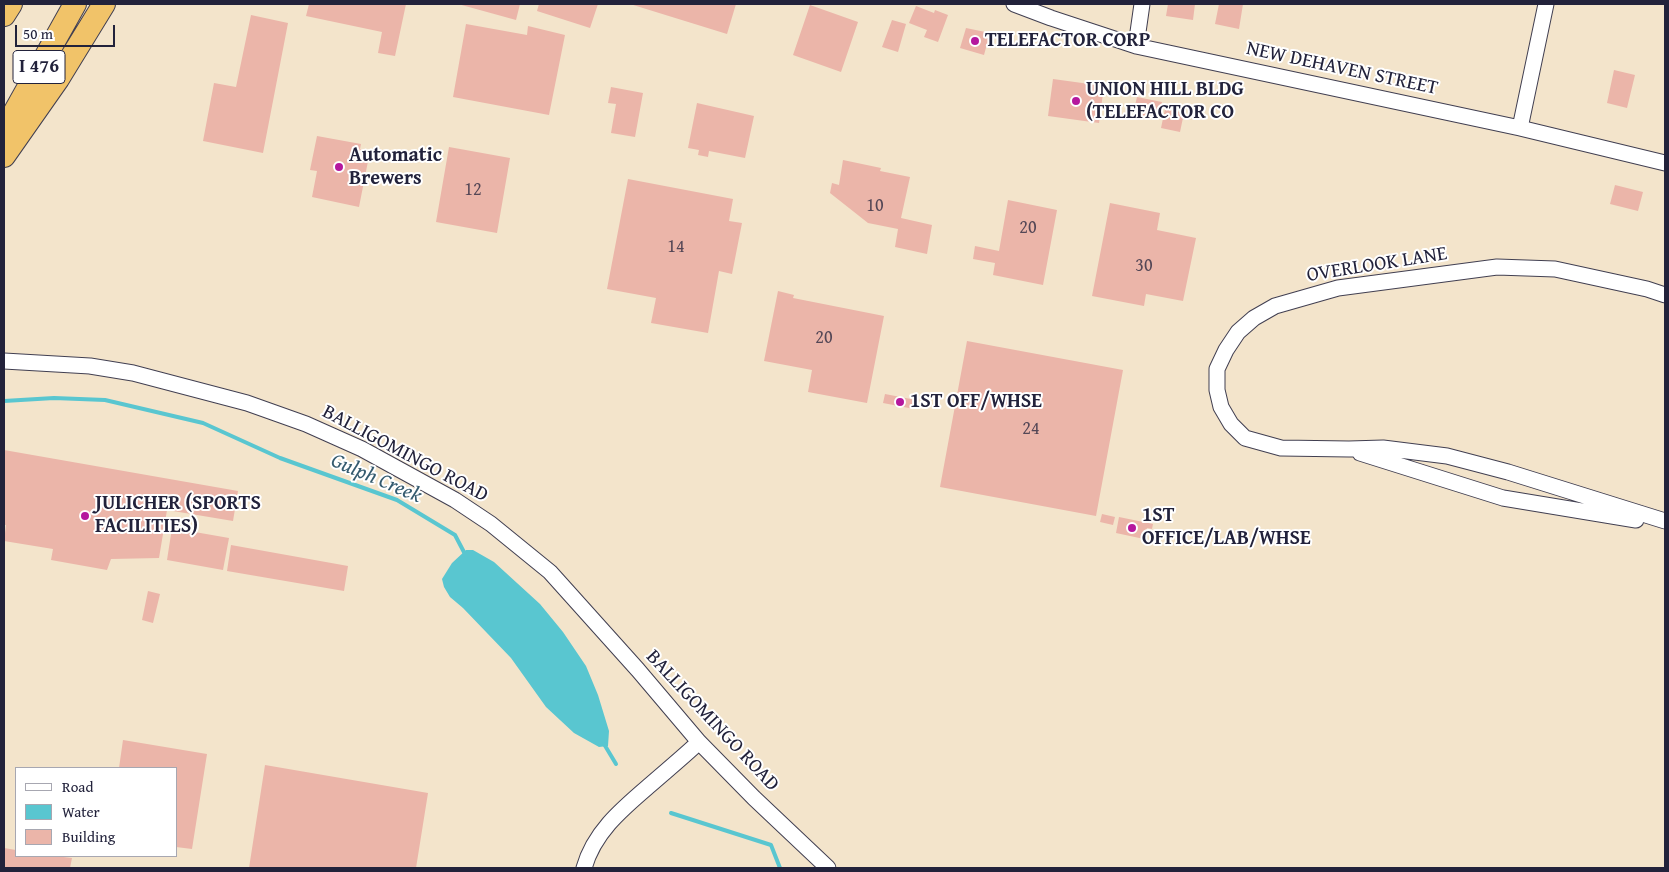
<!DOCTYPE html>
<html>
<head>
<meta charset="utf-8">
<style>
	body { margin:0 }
	#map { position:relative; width:1669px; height:872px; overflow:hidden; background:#f3e4cb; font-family:"Gentium Book Plus",serif }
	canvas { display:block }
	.frame { position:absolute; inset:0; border:5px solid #22223b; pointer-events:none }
	.legend { position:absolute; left:15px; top:767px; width:162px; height:90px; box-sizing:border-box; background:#fff; border:1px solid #a7a7b1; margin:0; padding:6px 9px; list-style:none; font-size:15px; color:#22223b }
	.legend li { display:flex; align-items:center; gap:10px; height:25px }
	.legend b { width:25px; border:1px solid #a7a7b1 }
	.scale { position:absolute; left:15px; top:25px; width:100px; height:22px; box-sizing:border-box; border:2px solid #22223b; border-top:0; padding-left:6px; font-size:15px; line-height:18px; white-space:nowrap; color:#22223b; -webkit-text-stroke:4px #fff; paint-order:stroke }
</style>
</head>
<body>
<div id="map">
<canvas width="1669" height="872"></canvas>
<div class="frame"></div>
<ul class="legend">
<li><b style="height:6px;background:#fff"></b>Road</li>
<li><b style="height:14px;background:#59c6d0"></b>Water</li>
<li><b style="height:14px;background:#ebb5a9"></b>Building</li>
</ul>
<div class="scale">50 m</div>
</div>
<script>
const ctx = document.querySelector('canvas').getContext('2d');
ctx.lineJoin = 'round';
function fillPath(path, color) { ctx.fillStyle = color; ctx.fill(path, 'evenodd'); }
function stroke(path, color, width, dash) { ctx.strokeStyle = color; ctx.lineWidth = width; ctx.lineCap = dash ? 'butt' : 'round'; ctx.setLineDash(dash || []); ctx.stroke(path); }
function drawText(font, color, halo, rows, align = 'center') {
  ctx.font = font + ' "Gentium Book Plus",serif'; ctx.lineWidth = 4; ctx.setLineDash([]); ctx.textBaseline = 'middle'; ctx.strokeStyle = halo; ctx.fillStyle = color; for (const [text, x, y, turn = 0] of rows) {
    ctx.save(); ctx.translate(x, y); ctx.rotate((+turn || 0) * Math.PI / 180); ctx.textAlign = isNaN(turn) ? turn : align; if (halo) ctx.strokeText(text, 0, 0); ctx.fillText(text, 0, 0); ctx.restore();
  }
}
fillPath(new Path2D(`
	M 466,550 L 473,550 L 494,562 L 540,604 L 563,632 L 586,666 L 598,695 L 609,731 L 608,746 L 599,747 L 574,733 L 546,707 L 511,658 L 463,608 L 450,597 L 444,587 L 442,579 L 452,563 Z`), '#59c6d0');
stroke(new Path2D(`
	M 4,401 L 54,398 L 105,400 L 203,423 L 280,458 L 397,500 L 455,535 L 466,556
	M 604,744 L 616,764
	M 671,813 L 771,845 L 780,868`), '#59c6d0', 4);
fillPath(new Path2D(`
	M 309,4 L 406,4 L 395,56 L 378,53 L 382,32 L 306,16 Z
	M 458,4 L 520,4 L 516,20 Z
	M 539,4 L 598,4 L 590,28 L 537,11 Z
	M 630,4 L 736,4 L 727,34 Z
	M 1168,4 L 1195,4 L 1193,20 L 1166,16 Z
	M 1219,4 L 1243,4 L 1239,29 L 1215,24 Z
	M 810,5 L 858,22 L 841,72 L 793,55 Z
	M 916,6 L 934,13 L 935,10 L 948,15 L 938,42 L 924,37 L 927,30 L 909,23 Z
	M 251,15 L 288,23 L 263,153 L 203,141 L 214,83 L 236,87 Z
	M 892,20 L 906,24 L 898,52 L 882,47 Z
	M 466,24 L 527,35 L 528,26 L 565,35 L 549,115 L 453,97 Z
	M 966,28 L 990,33 L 984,55 L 960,48 Z
	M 1614,70 L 1635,75 L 1627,108 L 1607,103 Z
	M 1053,79 L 1104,86 L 1099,123 L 1048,116 Z
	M 611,87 L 643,93 L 635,137 L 611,133 L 616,104 L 608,103 Z
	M 1137,97 L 1162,102 L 1158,120 L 1133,114 Z
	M 697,103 L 754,116 L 745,158 L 709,151 L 708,157 L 698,155 L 699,150 L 688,148 Z
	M 1165,109 L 1184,113 L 1180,132 L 1161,128 Z
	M 317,136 L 361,144 L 360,149 L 370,151 L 359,207 L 312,197 L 317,171 L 310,170 Z
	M 449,147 L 510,158 L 497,233 L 436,222 Z
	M 843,160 L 881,168 L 880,171 L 910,177 L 901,218 L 932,225 L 927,254 L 895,247 L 898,229 L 868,223 L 830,193 L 832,183 L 839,185 Z
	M 628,179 L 733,199 L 729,221 L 742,223 L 732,274 L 719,271 L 708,333 L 651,323 L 656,298 L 607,289 Z
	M 1615,185 L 1643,192 L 1638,211 L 1610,204 Z
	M 1008,200 L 1057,210 L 1043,285 L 993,275 L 995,263 L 973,259 L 975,246 L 999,251 Z
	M 1110,203 L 1160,213 L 1157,230 L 1196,238 L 1183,301 L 1146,294 L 1144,306 L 1092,296 Z
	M 778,291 L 794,295 L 793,298 L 884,316 L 867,403 L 808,392 L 812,370 L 764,361 Z
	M 967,341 L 1123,370 L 1096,516 L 940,487 Z
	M 885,394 L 916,400 L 914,409 L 883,403 Z
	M 4,450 L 238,491 L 233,521 L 167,510 L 159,558 L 111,559 L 107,570 L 51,560 L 53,549 L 4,541 L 6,525 L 4,525 Z
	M 1102,514 L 1115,517 L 1113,525 L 1100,522 Z
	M 1119,517 L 1153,524 L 1152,529 L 1147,528 L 1144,539 L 1116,533 Z
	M 172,528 L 229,538 L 223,570 L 167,560 Z
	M 231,545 L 348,566 L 344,591 L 227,571 Z
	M 148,591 L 160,594 L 153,623 L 142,620 Z
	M 123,740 L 207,754 L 192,849 L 176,847 L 176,768 L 119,768 Z
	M 265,765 L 428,793 L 416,868 L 249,868 Z
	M 4,848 L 16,850 L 16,856 L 55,856 L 72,858 L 70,868 L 4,868 Z`), '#ebb5a9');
const minor = new Path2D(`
	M 1014,4 L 1051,18 L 1136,46 L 1520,128 L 1665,163
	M 1136,46 L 1142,4
	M 1520,128 L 1546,4
	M 1665,295 L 1647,289 L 1555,269 L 1497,267 L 1338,288 L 1275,306 L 1254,318 L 1238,332 L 1226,350 L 1217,369 L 1217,390 L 1221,407 L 1231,424 L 1245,438 L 1281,448 L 1349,449 L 1383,448 L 1447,456 L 1508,472 L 1665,521
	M 4,361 L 90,366 L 133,373 L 247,403 L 306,424 L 362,449 L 455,500 L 491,524 L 550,572 L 638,670 L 699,742 L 754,798 L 828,868
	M 1360,453 L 1503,498 L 1636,520
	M 584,868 C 594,832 622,809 650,785 C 666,771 683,757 699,742`);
const highway = new Path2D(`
	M 4,15 L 11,4
	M 4,131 L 75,4
	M 4,156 L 58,79 L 104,4`);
stroke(minor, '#413f51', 17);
stroke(highway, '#413f51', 24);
stroke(minor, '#fff', 15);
stroke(highway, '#f1c369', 22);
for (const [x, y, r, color] of [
	[975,41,5,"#b5179e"],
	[1076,101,5,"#b5179e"],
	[339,167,5,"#b5179e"],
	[900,402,5,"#b5179e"],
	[85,516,5,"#b5179e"],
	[1132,528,5,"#b5179e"]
]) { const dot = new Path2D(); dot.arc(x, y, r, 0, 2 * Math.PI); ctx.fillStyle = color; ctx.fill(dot); stroke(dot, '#fff', 2); }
drawText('18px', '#544756', null, [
	["12",473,190],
	["10",875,206],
	["20",1028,228],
	["14",676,247],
	["30",1144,266],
	["20",824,338],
	["24",1031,429]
]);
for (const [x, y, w] of [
	[39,67,52]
]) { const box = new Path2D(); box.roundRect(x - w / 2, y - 16.5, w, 33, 4); ctx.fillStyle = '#fff'; ctx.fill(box); stroke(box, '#22223b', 1); }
drawText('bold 19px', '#22223b', null, [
	["I 476",39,67]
]);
drawText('bold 20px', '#22223b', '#fff', [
	["TELEFACTOR CORP",985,41],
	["UNION HILL BLDG",1086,90],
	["(TELEFACTOR CO",1086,113],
	["Automatic",349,156],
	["Brewers",349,179],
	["1ST OFF/WHSE",910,402],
	["JULICHER (SPORTS",95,504],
	["FACILITIES)",95,527],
	["1ST",1142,516],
	["OFFICE/LAB/WHSE",1142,539]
], 'left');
drawText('20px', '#22223b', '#fff', [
	["NEW DEHAVEN STREET",1342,69,12],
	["OVERLOOK LANE",1377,265,-9],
	["BALLIGOMINGO ROAD",405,454,28],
	["BALLIGOMINGO ROAD",712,721,47]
]);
drawText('italic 21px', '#355b6f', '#fff', [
	["Gulph Creek",376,479,23]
]);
</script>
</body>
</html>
